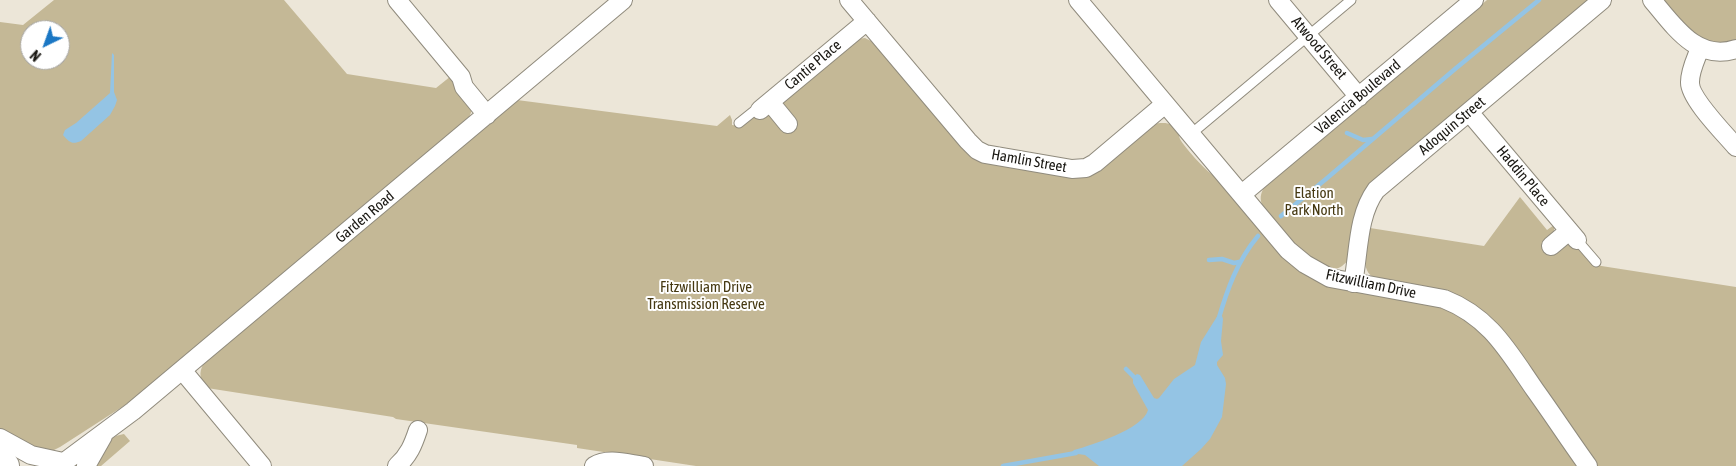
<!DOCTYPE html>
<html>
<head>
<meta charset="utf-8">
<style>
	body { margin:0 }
	#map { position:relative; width:1736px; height:466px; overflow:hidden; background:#ece6d8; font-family:"Asap Condensed",sans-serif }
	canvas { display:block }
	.north { position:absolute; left:20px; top:20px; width:50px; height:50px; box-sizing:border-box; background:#fff; border:1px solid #a3a2a0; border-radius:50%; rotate:222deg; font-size:14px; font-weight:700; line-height:20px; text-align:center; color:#191712 }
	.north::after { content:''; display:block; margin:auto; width:18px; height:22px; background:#1b77c4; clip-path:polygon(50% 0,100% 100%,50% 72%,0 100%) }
</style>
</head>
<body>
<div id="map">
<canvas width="1736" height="466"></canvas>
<div class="north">N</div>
</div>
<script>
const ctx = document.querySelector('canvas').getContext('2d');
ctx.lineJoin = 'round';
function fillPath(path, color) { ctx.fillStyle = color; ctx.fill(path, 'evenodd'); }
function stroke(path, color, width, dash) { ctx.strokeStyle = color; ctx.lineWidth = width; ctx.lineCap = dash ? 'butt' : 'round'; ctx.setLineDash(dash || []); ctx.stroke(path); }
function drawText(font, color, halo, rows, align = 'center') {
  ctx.font = font + ' "Asap Condensed",sans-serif'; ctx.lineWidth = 4; ctx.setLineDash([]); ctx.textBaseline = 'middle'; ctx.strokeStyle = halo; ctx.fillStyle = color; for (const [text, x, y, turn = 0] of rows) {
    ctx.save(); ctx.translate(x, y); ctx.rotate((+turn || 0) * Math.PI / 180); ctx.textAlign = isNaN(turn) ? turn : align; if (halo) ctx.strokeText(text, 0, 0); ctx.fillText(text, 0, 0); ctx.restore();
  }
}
fillPath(new Path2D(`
	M 54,0 L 284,0 L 347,74 L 436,88 L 451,76 L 472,110 L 468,120 L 136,398 L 60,447 L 52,451 L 43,452 L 0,431 L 0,22 L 23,25 ZM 30,30 L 60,30 L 60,60 L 30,60 Z
	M 1487,0 L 1592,0 L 1364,193 C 1353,213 1352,237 1349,259 C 1345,264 1340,269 1333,269 C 1314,269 1264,218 1261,201 C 1260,195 1262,191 1265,186 Z
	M 1663,0 L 1736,0 L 1736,41 C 1730,42 1723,44 1716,43 C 1693,42 1677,16 1663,0 Z
	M 865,38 L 877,44 L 969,155 L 981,161 L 1084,178 L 1098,170 L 1154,124 C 1162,122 1175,122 1178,131 C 1179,134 1179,137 1180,139 C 1185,148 1209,175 1218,178 L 1280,253 L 1448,308 L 1485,332 L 1579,466 L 696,466 L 577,448 L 577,445 L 396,419 L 393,417 L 207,388 C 200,380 198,373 204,363 L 517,100 L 717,126 L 730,115 L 732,120 L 732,125 L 742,126 L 757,114 L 761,119 L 769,115 L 784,131 L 796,121 L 784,106 L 784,100 L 858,39 Z
	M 1520,197 L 1547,230 L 1554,225 L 1554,231 L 1542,243 L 1552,255 L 1566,244 L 1570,245 L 1575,249 L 1579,246 L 1595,265 L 1736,287 L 1736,466 L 1597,466 L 1510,339 L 1489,316 L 1461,297 L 1373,277 C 1358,267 1368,243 1370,228 L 1484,246 Z
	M 124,434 L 130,441 L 101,466 L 91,466 C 96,457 106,440 116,436 C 118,435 121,435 124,434 Z`), '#c4b896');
fillPath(new Path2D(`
	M 112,53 L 114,55 L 114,92 L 117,100 L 115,106 L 110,115 L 81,141 C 72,145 69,142 63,135 L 65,130 L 76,123 L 110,93 Z
	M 1218,315 L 1222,316 L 1223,319 L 1221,341 L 1223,355 L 1217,362 L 1217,365 L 1225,378 L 1226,384 L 1222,417 L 1210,439 L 1201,449 L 1182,466 L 1099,466 L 1085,455 L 1071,453 L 1074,450 C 1092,445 1143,429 1148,410 L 1133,383 L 1133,377 L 1137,374 L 1140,375 L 1154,398 L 1157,399 L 1159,398 L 1174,379 L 1195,365 L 1201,342 Z`), '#94c4e4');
stroke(new Path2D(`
	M 1347,133 L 1363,140 L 1372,139
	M 1281,216 L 1326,179 L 1455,69 L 1539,0
	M 1209,260 L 1222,259 L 1234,263 L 1239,262
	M 1218,321 C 1227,290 1237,261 1258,236
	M 1126,369 L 1137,380
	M 1003,466 L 1076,453`), '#94c4e4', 4.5);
const lane = new Path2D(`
	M 739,123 L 754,111 L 760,110
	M 1191,134 L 1351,0
	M 1577,240 L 1596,262`);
const street = new Path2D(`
	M 397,0 L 461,77 L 464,87 L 487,115
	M 849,0 L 968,141 L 977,150 L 985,154 L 1072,169 L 1086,168 L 1095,163 L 1165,104
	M 1078,0 L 1288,250 L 1305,264 L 1330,278 L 1444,299 C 1490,317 1508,351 1535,390 C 1553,415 1570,441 1588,466
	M 1278,0 L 1359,97
	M 1652,0 C 1674,26 1697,62 1736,49
	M 1700,48 C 1696,59 1690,70 1690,82 C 1689,98 1725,134 1736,147
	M 770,102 L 788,124
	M 760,110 L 867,21
	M 1469,112 L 1577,240
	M 1242,194 L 1474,0
	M 1551,246 L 1569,231
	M 1353,283 C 1359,253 1357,216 1376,190 L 1602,0
	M 182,370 L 262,466
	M 0,438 L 31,455 L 63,462
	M 59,466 L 133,411 L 623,0
	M 86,466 L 103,436
	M 397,466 C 409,455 413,445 418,430
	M 594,466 C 608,457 628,464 644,466`);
const primary = new Path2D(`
	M 0,460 L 5,466`);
stroke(lane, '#908b7d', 11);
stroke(street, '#908b7d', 20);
stroke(primary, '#908b7d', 30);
stroke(lane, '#fff', 9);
stroke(street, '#fff', 18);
stroke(primary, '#fff', 28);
drawText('15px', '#191712', '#fff', [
	["Atwood Street",1319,48,50],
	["Cantie Place",813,65,-40],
	["Valencia Boulevard",1358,97,-40],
	["Adoquin Street",1452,126,-40],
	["Hamlin Street",1029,161,10],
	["Haddin Place",1523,176,50],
	["Garden Road",365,217,-40],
	["Fitzwilliam Drive",1371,284,12]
]);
drawText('15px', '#453811', '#fff', [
	["Elation",1314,193],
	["Park North",1314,210],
	["Fitzwilliam Drive",706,287],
	["Transmission Reserve",706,304]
]);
</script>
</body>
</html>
